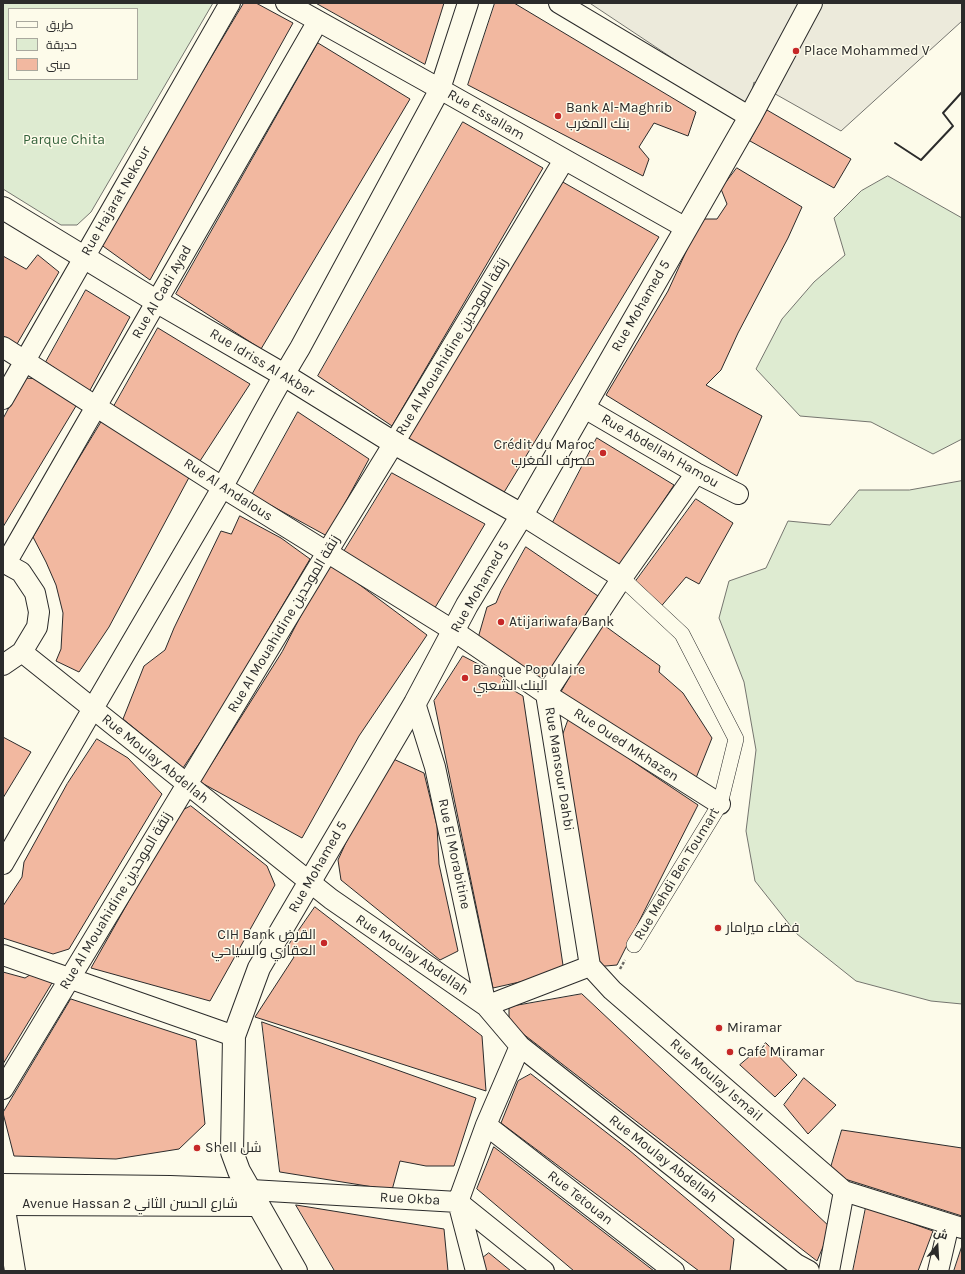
<!DOCTYPE html>
<html>
<head>
<meta charset="utf-8">
<style>
	body { margin:0 }
	#map { position:relative; width:965px; height:1274px; overflow:hidden; background:#fdfbea; font-family:Karla,Cairo,sans-serif }
	canvas { display:block }
	.frame { position:absolute; inset:0; border:4px solid #2b2b2b; pointer-events:none }
	.legend { position:absolute; left:8px; top:8px; width:130px; height:72px; box-sizing:border-box; background:#fdfbea; border:1px solid #a9a89e; margin:0; padding:5px 7px; list-style:none; font-size:12px; color:#2b2b2b }
	.legend li { display:flex; align-items:center; gap:8px; height:20px }
	.legend b { width:20px; border:1px solid #a9a89e }
	.north { position:absolute; left:917px; top:1226px; width:40px; height:40px; -webkit-text-stroke:3px #fdfbea; paint-order:stroke; rotate:18deg; font-size:11px; font-weight:700; line-height:16px; text-align:center; color:#2b2b2b }
	.north::after { content:''; display:block; margin:auto; width:14px; height:18px; background:#2b2b2b; clip-path:polygon(50% 0,100% 100%,50% 72%,0 100%) }
</style>
</head>
<body>
<div id="map">
<canvas width="965" height="1274"></canvas>
<div class="frame"></div>
<ul class="legend">
<li><b style="height:5px;background:#fdfbea"></b>طريق</li>
<li><b style="height:11px;background:#deebd1"></b>حديقة</li>
<li><b style="height:11px;background:#f2b8a0"></b>مبنى</li>
</ul>
<div class="north">ش</div>
</div>
<script>
const ctx = document.querySelector('canvas').getContext('2d');
ctx.lineJoin = 'round';
function fillPath(path, color) { ctx.fillStyle = color; ctx.fill(path, 'evenodd'); }
function stroke(path, color, width, dash) { ctx.strokeStyle = color; ctx.lineWidth = width; ctx.lineCap = dash ? 'butt' : 'round'; ctx.setLineDash(dash || []); ctx.stroke(path); }
function drawText(font, color, halo, rows, align = 'center') {
  ctx.font = font + ' Karla,Cairo,sans-serif'; ctx.lineWidth = 3; ctx.setLineDash([]); ctx.textBaseline = 'middle'; ctx.strokeStyle = halo; ctx.fillStyle = color; for (const [text, x, y, turn = 0] of rows) {
    ctx.save(); ctx.translate(x, y); ctx.rotate((+turn || 0) * Math.PI / 180); ctx.textAlign = isNaN(turn) ? turn : align; if (halo) ctx.strokeText(text, 0, 0); ctx.fillText(text, 0, 0); ctx.restore();
  }
}
const green = new Path2D(`
	M 3,3 L 213,3 L 91,212 L 77,225 L 61,225 L 3,189 ZM 9,9 L 137,9 L 137,79 L 9,79 Z
	M 888,176 L 962,218 L 962,439 L 933,454 L 871,422 L 800,416 L 756,369 L 782,319 L 814,282 L 845,255 L 834,218 L 861,191 Z
	M 962,481 L 962,1004 L 931,1001 L 856,981 L 797,934 L 755,881 L 746,831 L 756,750 L 744,682 L 719,618 L 729,581 L 766,568 L 788,521 L 830,525 L 859,490 L 909,490 Z`);
fillPath(green, '#deebd1');
stroke(green, '#74746e', 1);
const parking = new Path2D(`
	M 590,3 L 962,3 L 962,21 L 841,131 L 754,82 L 748,108 Z`);
fillPath(parking, '#eceadb');
stroke(parking, '#74746e', 1);
const building = new Path2D(`
	M 244,3 L 256,3 L 293,23 L 150,280 L 100,244 Z
	M 316,3 L 444,3 L 425,64 Z
	M 495,3 L 514,3 L 696,112 L 688,136 L 654,123 L 639,147 L 649,159 L 643,176 L 468,85 Z
	M 318,43 L 410,99 L 261,349 L 176,294 Z
	M 767,110 L 851,159 L 834,188 L 750,141 Z
	M 463,122 L 543,168 L 392,426 L 318,376 Z
	M 737,168 L 802,207 L 788,238 L 738,333 L 721,370 L 706,385 L 762,416 L 737,476 L 606,395 L 668,291 L 701,219 L 717,219 L 727,204 L 721,189 Z
	M 561,181 L 659,237 L 503,494 L 408,440 Z
	M 38,255 L 59,272 L 17,344 L 3,336 L 3,256 L 26,269 Z
	M 86,290 L 130,317 L 89,392 L 46,362 Z
	M 158,328 L 250,384 L 200,461 L 113,408 Z
	M 25,378 L 40,379 L 69,398 L 76,406 L 3,527 L 3,419 Z
	M 298,412 L 369,459 L 327,536 L 252,495 Z
	M 102,421 L 193,470 L 109,627 L 79,672 L 56,661 L 61,649 L 63,613 L 56,585 L 46,562 L 33,537 L 62,486 Z
	M 597,438 L 674,485 L 620,566 L 552,524 Z
	M 392,473 L 485,524 L 433,611 L 340,558 Z
	M 696,499 L 733,523 L 699,584 L 686,577 L 658,610 L 633,585 Z
	M 240,516 L 281,538 L 310,559 L 216,718 L 183,768 L 123,719 L 144,666 L 165,650 L 174,628 L 221,531 L 231,534 Z
	M 526,547 L 598,596 L 542,682 L 478,638 L 487,607 L 496,603 L 501,591 Z
	M 329,562 L 427,635 L 359,736 L 302,838 L 200,782 L 282,652 Z
	M 601,623 L 660,666 L 659,672 L 683,693 L 712,738 L 696,778 L 559,696 Z
	M 463,656 L 505,678 L 506,686 L 523,696 L 564,972 L 493,988 L 434,701 Z
	M 569,718 L 606,742 L 641,767 L 698,805 L 617,965 L 594,967 L 559,745 Z
	M 3,737 L 31,752 L 3,798 Z
	M 97,739 L 128,758 L 162,794 L 69,949 L 53,954 L 3,938 L 3,906 L 22,877 L 24,862 L 67,784 Z
	M 389,757 L 424,773 L 437,826 L 439,864 L 458,951 L 440,960 L 341,880 L 338,860 L 362,807 Z
	M 191,806 L 267,866 L 275,885 L 210,1001 L 91,968 L 179,812 Z
	M 315,907 L 482,1036 L 486,1091 L 255,1017 L 294,957 L 286,949 Z
	M 3,972 L 25,978 L 33,973 L 52,983 L 3,1064 Z
	M 582,994 L 831,1228 L 817,1261 L 509,1023 L 509,1007 Z
	M 71,999 L 196,1040 L 205,1124 L 179,1149 L 116,1159 L 14,1156 L 3,1113 Z
	M 262,1022 L 476,1098 L 454,1166 L 426,1166 L 400,1161 L 392,1190 L 280,1172 Z
	M 766,1043 L 797,1075 L 775,1097 L 740,1065 Z
	M 531,1074 L 629,1150 L 734,1239 L 730,1271 L 699,1271 L 501,1123 L 518,1081 Z
	M 804,1078 L 836,1105 L 808,1134 L 784,1105 Z
	M 842,1130 L 962,1148 L 962,1216 L 829,1174 Z
	M 494,1147 L 654,1271 L 574,1271 L 477,1189 Z
	M 296,1205 L 444,1229 L 448,1271 L 335,1271 Z
	M 866,1207 L 933,1231 L 918,1271 L 853,1271 Z
	M 962,1246 L 962,1271 L 954,1271 Z
	M 489,1253 L 511,1271 L 484,1271 L 480,1260 Z`);
fillPath(building, '#f2b8a0');
stroke(building, '#2b2b2b', 1);
const pedestrian = new Path2D(`
	M 622,578 L 682,634 L 736,739 L 720,804 L 634,945`);
const minor = new Path2D(`
	M 286,3 L 440,89 L 686,228
	M 559,3 L 750,117
	M 3,347 L 222,487 L 454,631 L 546,694 L 720,804
	M 3,399 L 230,3
	M 583,407 L 696,473 L 738,494
	M 522,515 L 622,578
	M 3,562 L 21,572 L 35,593 L 39,612 L 37,627 L 22,652 L 3,665
	M 6,563 L 318,21
	M 22,652 L 331,899 L 486,1006 L 520,1046 L 796,1264 L 809,1271
	M 415,703 L 435,767 L 486,1006 L 590,966
	M 3,864 C 75,738 149,613 222,488 C 248,441 272,394 300,348 L 440,89 L 468,3
	M 3,955 L 234,1036
	M 590,966 L 546,694 L 622,578 L 696,473
	M 590,966 L 612,990 L 844,1191 L 962,1228
	M 3,1089 L 340,531 L 394,443 L 564,160
	M 486,1125 L 674,1271
	M 251,1190 L 458,1202 L 544,1271
	M 3,1197 L 15,1271
	M 476,1271 L 458,1202 L 486,1125 L 520,1046
	M 829,1271 L 844,1191
	M 938,1271 L 949,1224`);
const tertiary = new Path2D(`
	M 3,208 L 156,301 L 284,375 L 394,443 L 522,515
	M 3,1185 L 170,1187 L 251,1190
	M 3,1204 L 258,1205
	M 296,1271 L 239,1171 L 232,1152 L 234,1036 L 259,968 L 415,703 L 467,605 L 522,515 L 750,117 L 811,3`);
stroke(pedestrian, '#2b2b2b', 16);
stroke(minor, '#2b2b2b', 22);
stroke(tertiary, '#2b2b2b', 24);
stroke(new Path2D(`
	M 620,969 L 625,960`), '#6a6964', 2.5, [3, 2]);
stroke(pedestrian, '#fdfbea', 15);
stroke(minor, '#fdfbea', 20);
stroke(tertiary, '#fdfbea', 22);
stroke(new Path2D(`
	M 895,143 L 921,160 L 953,126 L 943,113 L 962,92`), '#2b2b2b', 2);
for (const [x, y, r, color] of [
	[796,51,4,"#c62828"],
	[558,116,4,"#c62828"],
	[603,453,4,"#c62828"],
	[501,622,4,"#c62828"],
	[465,678,4,"#c62828"],
	[718,928,4,"#c62828"],
	[324,943,4,"#c62828"],
	[719,1028,4,"#c62828"],
	[730,1052,4,"#c62828"],
	[197,1148,4,"#c62828"]
]) { const dot = new Path2D(); dot.arc(x, y, r, 0, 2 * Math.PI); ctx.fillStyle = color; ctx.fill(dot); stroke(dot, '#fdfbea', 1.5); }
drawText('14px', '#2b2b2b', '#fdfbea', [
	["Place Mohammed V",804,51],
	["Bank Al-Maghrib",566,108],
	["بنك المغرب",566,124],
	["Crédit du Maroc",595,445,"right"],
	["مصرف المغرب",595,461,"right"],
	["Atijariwafa Bank",509,622],
	["Banque Populaire",473,670],
	["البنك الشعبي",473,686],
	["فضاء ميرامار",726,928],
	["CIH Bank القرض",316,935,"right"],
	["العقاري والسياحي",316,951,"right"],
	["Miramar",727,1028],
	["Café Miramar",738,1052],
	["Shell شل",205,1148]
], 'left');
drawText('14px', '#2b2b2b', '#fdfbea', [
	["Rue Essallam",486,115,30],
	["Rue Hajarat Nekour",116,201,-60],
	["Rue Al Cadi Ayad",162,292,-60],
	["Rue Mohamed 5",641,306,-60],
	["Rue Al Mouahidine زنقة الموحدين",452,347,-59],
	["Rue Idriss Al Akbar",262,363,31],
	["Rue Abdellah Hamou",660,451,30],
	["Rue Al Andalous",228,490,33],
	["Rue Mohamed 5",480,587,-60],
	["Rue Al Mouahidine زنقة الموحدين",284,624,-59],
	["Rue Oued Mkhazen",626,745,33],
	["Rue Moulay Abdellah",155,759,39],
	["Rue Mansour Dahbi",559,769,81],
	["Rue El Morabitine",454,854,78],
	["Rue Mohamed 5",318,867,-60],
	["Rue Mehdi Ben Toumart",677,874,-59],
	["Rue Al Mouahidine زنقة الموحدين",116,901,-59],
	["Rue Moulay Abdellah",412,955,34],
	["Rue Moulay Ismail",716,1080,41],
	["Rue Moulay Abdellah",663,1159,38],
	["Rue Tetouan",580,1198,38],
	["Rue Okba",410,1199,3],
	["Avenue Hassan 2 شارع الحسن الثاني",130,1204]
]);
drawText('14px', '#34623c', '#fdfbea', [
	["Parque Chita",64,140]
]);
</script>
</body>
</html>
